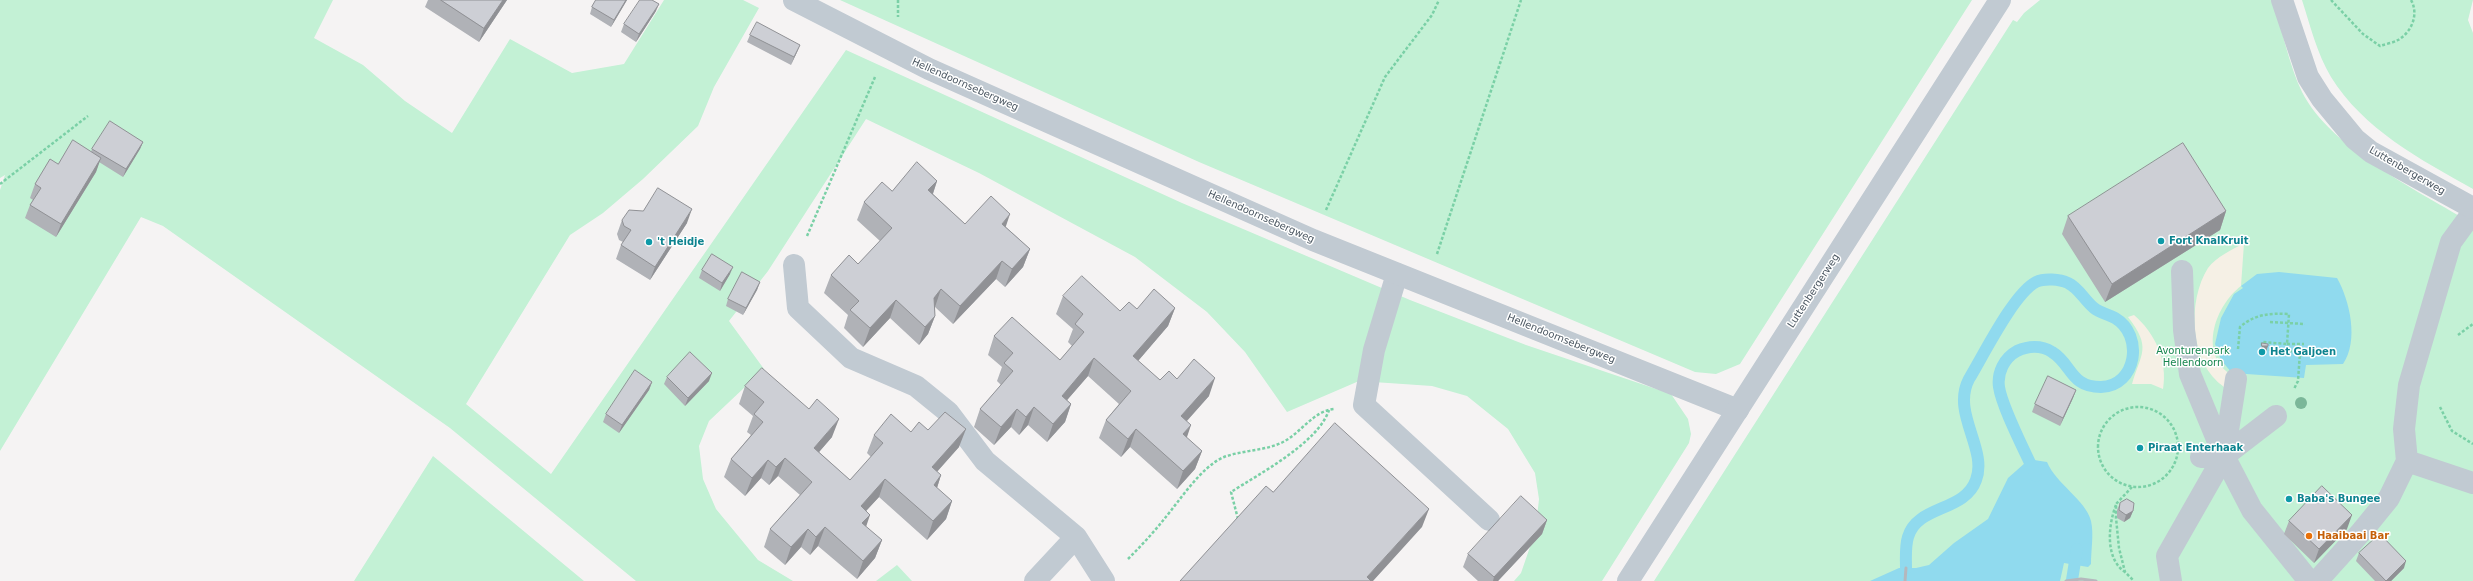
<!DOCTYPE html>
<html>
<head>
<meta charset="utf-8">
<style>
	body { margin:0 }
	canvas { display:block; background:#f5f3f3 }
</style>
</head>
<body>
<canvas width="2473" height="581"></canvas>
<script>
const ctx = document.querySelector('canvas').getContext('2d');
ctx.lineJoin = 'round';
function fillPath(path, color) { ctx.fillStyle = color; ctx.fill(path, 'evenodd'); }
function stroke(path, color, width, dash) { ctx.strokeStyle = color; ctx.lineWidth = width; ctx.lineCap = dash ? 'butt' : 'round'; ctx.setLineDash(dash || []); ctx.stroke(path); }
function drawText(font, color, halo, rows, align = 'center') {
  ctx.font = font + ' "DejaVu Sans",sans-serif'; ctx.lineWidth = 3; ctx.setLineDash([]); ctx.textBaseline = 'middle'; ctx.strokeStyle = halo; ctx.fillStyle = color; for (const [text, x, y, turn = 0] of rows) {
    ctx.save(); ctx.translate(x, y); ctx.rotate((+turn || 0) * Math.PI / 180); ctx.textAlign = isNaN(turn) ? turn : align; if (halo) ctx.strokeText(text, 0, 0); ctx.fillText(text, 0, 0); ctx.restore();
  }
}
fillPath(new Path2D(`
	M 0,0 L 333,0 L 314,38 L 363,65 L 405,101 L 452,133 L 510,39 L 572,73 L 624,64 L 664,0 L 743,0 L 759,8 L 714,87 L 698,126 L 643,179 L 603,213 L 570,235 L 466,404 L 551,474 L 846,50 L 1182,203 L 1410,300 L 1526,345 L 1671,394 L 1688,419 L 1691,434 L 1689,443 L 1602,581 L 1514,581 L 1521,573 L 1531,544 L 1537,517 L 1539,499 L 1535,473 L 1508,429 L 1467,396 L 1432,386 L 1359,381 L 1287,412 L 1245,352 L 1207,312 L 1135,257 L 979,173 L 866,119 L 768,271 L 729,321 L 764,369 L 709,421 L 699,446 L 703,479 L 716,509 L 758,560 L 793,581 L 636,581 L 450,428 L 163,226 L 141,217 L 0,451 L 0,190 L 5,175 L 0,178 Z
	M 840,0 L 1972,0 L 1740,364 L 1716,374 L 1695,372 L 1199,162 Z
	M 2040,0 L 2272,0 C 2283,30 2288,63 2302,92 C 2331,149 2419,191 2473,224 L 2473,581 L 1654,581 L 2013,20 L 2017,22 L 2024,13 Z
	M 2302,0 L 2473,0 L 2468,20 L 2473,33 L 2473,189 C 2421,160 2363,129 2331,77 C 2317,54 2310,25 2302,0 Z
	M 433,456 L 584,581 L 354,581 Z
	M 897,565 L 912,581 L 876,581 Z`), '#c3f1d5');
fillPath(new Path2D(`
	M 2244,243 L 2241,286 C 2216,305 2198,352 2230,374 L 2224,387 C 2189,363 2187,301 2208,268 C 2216,257 2232,250 2244,243 Z
	M 2134,315 C 2155,333 2168,361 2163,389 L 2151,384 L 2132,384 C 2141,353 2152,348 2128,317 Z`), '#f5f0e5');
fillPath(new Path2D(`
	M 2279,272 L 2337,278 C 2350,301 2359,341 2343,364 L 2306,365 L 2304,378 L 2232,373 L 2221,360 L 2215,344 L 2221,318 L 2234,294 L 2243,288 L 2241,286 L 2257,274 Z
	M 2034,460 L 2047,462 C 2056,484 2086,500 2091,521 C 2094,534 2091,550 2091,564 L 2088,567 L 2064,563 L 2060,581 L 1870,581 L 1899,568 L 1916,568 L 1929,565 L 1954,543 L 1988,519 L 2008,478 L 2025,463 Z`), '#90daee');
stroke(new Path2D(`
	M 1906,568 C 1906,558 1905,547 1908,537 C 1917,505 1965,512 1976,480 C 1988,449 1951,413 1969,379 C 1983,356 2014,293 2036,282 C 2044,278 2060,279 2068,283 C 2079,288 2084,300 2094,308 C 2100,313 2108,314 2115,318 C 2144,335 2137,386 2101,387 C 2070,387 2072,364 2052,352 C 2041,345 2028,346 2017,351 C 2004,358 1997,373 1999,387 C 2002,408 2027,455 2036,476
	M 2072,580 L 2077,549`), '#90daee', 12);
stroke(new Path2D(`
	M 898,0 L 898,17
	M 2331,0 L 2363,34 L 2380,46 C 2385,44 2393,43 2398,40 C 2412,32 2419,14 2411,0
	M 0,184 L 88,116
	M 1326,210 L 1385,77 L 1432,15 L 1439,0
	M 807,236 L 875,77
	M 1437,254 L 1521,0
	M 2270,322 L 2305,324
	M 2458,335 L 2473,324
	M 2287,344 L 2304,344
	M 2238,349 L 2240,327 C 2255,314 2270,313 2289,314 L 2287,344 L 2262,342 L 2262,346
	M 2264,349 L 2300,352 L 2298,381 L 2294,389
	M 2440,407 L 2452,431 L 2473,444
	M2098 447a40 40 0 1 1 80 0a40 40 0 1 1-80 0Z
	M 2132,487 L 2116,504 L 2116,518 L 2119,548 L 2125,572 L 2134,581
	M 2116,505 C 2108,525 2105,559 2125,572
	M 1238,519 L 1231,492 C 1259,474 1318,443 1329,410
	M 1128,559 C 1141,546 1154,532 1165,518 C 1180,500 1202,466 1224,457 C 1243,450 1265,451 1283,442 C 1301,433 1313,411 1334,409`), '#7ad0a6', 2.5, [3, 2]);
stroke(new Path2D(`
	M 2473,212 L 2451,242 L 2409,385 L 2404,429 L 2407,461 L 2473,483
	M 794,265 L 798,308 L 851,358 L 916,386 L 948,412 L 985,461 L 1076,537 L 1104,581
	M 1397,274 L 1374,350 L 1364,405 L 1489,520
	M 2363,530 L 2389,498 L 2407,461
	M 1035,581 L 1076,537`), '#c1cad2', 22);
stroke(new Path2D(`
	M 2182,271 L 2184,330 L 2190,374 L 2224,456 L 2252,510 L 2309,581
	M 2201,457 L 2224,456 L 2276,416
	M 2171,581 L 2167,556 L 2224,456 L 2236,379
	M 2317,581 L 2363,530`), '#c1cad2', 22);
stroke(new Path2D(`
	M 794,0 L 929,69 L 1313,240 L 1738,410
	M 2282,0 L 2308,77 L 2322,99 L 2355,139 L 2371,152 L 2473,208`), '#c1cad2', 22);
stroke(new Path2D(`
	M 1628,581 L 2000,0`), '#c1cad2', 22);
stroke(new Path2D(`
	M 1905,581 L 1906,568
	M 2066,581 L 2081,579 L 2096,581`), '#b5b8bd', 3);
ctx.fillStyle = '#7bb799';
for (const [x, y] of [
	[2301,403]
]) { ctx.beginPath(); ctx.arc(x, y, 6, 0, 2 * Math.PI); ctx.fill(); }
fillPath(new Path2D(`
	M 428,0 L 507,0 L 479,42 L 425,7 Z
	M 596,0 L 627,0 L 611,27 L 590,14 L 592,7 Z
	M 656,11 L 636,42 L 621,32 L 624,24 Z
	M 750,35 L 800,45 L 797,52 L 791,65 L 747,42 Z
	M 143,142 L 140,149 L 123,177 L 99,162 L 96,172 L 56,237 L 25,218 L 30,205 L 33,200 L 30,198 L 35,184 L 58,164 L 91,152 L 92,149 Z
	M 937,181 L 933,194 L 965,224 L 1006,227 L 1030,249 L 1023,267 L 1005,287 L 996,279 L 953,324 L 935,307 L 935,316 L 928,334 L 919,345 L 890,318 L 863,347 L 844,328 L 848,315 L 824,293 L 831,275 L 858,264 L 880,241 L 857,220 L 864,202 L 892,191 Z
	M 2226,211 L 2220,230 L 2105,302 L 2062,234 L 2068,216 Z
	M 622,220 L 687,223 L 650,280 L 616,259 L 621,245 L 623,242 L 619,240 L 617,234 Z
	M 702,270 L 730,274 L 720,291 L 699,278 Z
	M 760,282 L 757,290 L 743,315 L 726,306 L 728,299 Z
	M 1063,296 L 1120,311 L 1137,309 L 1175,308 L 1168,326 L 1138,361 L 1160,380 L 1177,379 L 1209,396 L 1187,421 L 1187,438 L 1202,451 L 1195,469 L 1177,489 L 1130,447 L 1121,457 L 1099,438 L 1106,420 L 1119,404 L 1088,376 L 1067,400 L 1071,404 L 1065,422 L 1047,442 L 1028,425 L 1019,435 L 1011,427 L 994,445 L 974,427 L 980,409 L 1001,385 L 997,381 L 1002,367 L 988,355 L 994,336 L 1060,360 L 1072,346 L 1068,342 L 1073,329 L 1056,314 Z
	M 667,377 L 709,381 L 685,406 L 664,384 Z
	M 652,382 L 649,390 L 619,433 L 603,422 L 606,414 Z
	M 745,386 L 832,437 L 819,452 L 850,480 L 871,457 L 867,453 L 874,435 L 928,430 L 959,447 L 937,472 L 941,475 L 937,488 L 952,501 L 946,519 L 927,540 L 879,497 L 866,511 L 866,527 L 882,540 L 875,558 L 857,579 L 818,546 L 810,555 L 801,547 L 785,565 L 764,547 L 770,529 L 800,495 L 778,476 L 769,485 L 761,478 L 745,496 L 724,477 L 731,459 L 751,435 L 747,432 L 753,416 L 739,404 Z
	M 2076,390 L 2073,398 L 2060,426 L 2032,412 L 2035,404 Z
	M 2120,503 L 2133,511 L 2130,518 L 2124,522 L 2117,518 L 2117,510 Z
	M 1547,520 L 1542,534 L 1498,581 L 1478,581 L 1463,567 L 1468,554 Z
	M 2289,521 L 2347,529 L 2314,563 L 2284,534 Z
	M 2359,553 L 2404,568 L 2391,581 L 2375,581 L 2356,561 Z`), '#b0b2b7');
fillPath(new Path2D(`
	M 503,0 L 507,0 L 479,42 L 484,28 Z
	M 626,0 L 627,0 L 611,27 L 614,20 Z
	M 659,4 L 656,11 L 636,42 L 639,34 Z
	M 800,45 L 797,52 L 791,65 L 794,57 Z
	M 143,142 L 140,149 L 123,177 L 126,169 Z
	M 101,158 L 96,172 L 56,237 L 61,224 Z
	M 937,181 L 931,199 L 928,190 Z
	M 692,209 L 687,223 L 650,280 L 655,267 Z
	M 2226,211 L 2220,230 L 2105,302 L 2112,284 Z
	M 1010,214 L 1004,232 L 1002,224 Z
	M 1030,249 L 1023,267 L 1005,287 L 1012,269 Z
	M 1002,261 L 996,279 L 953,324 L 960,306 Z
	M 733,267 L 730,274 L 720,291 L 722,283 Z
	M 760,282 L 757,290 L 743,315 L 746,308 Z
	M 941,289 L 935,307 L 927,316 L 934,298 Z
	M 896,300 L 890,318 L 863,347 L 870,328 Z
	M 1175,308 L 1168,326 L 1126,375 L 1133,356 Z
	M 935,316 L 928,334 L 919,345 L 925,327 Z
	M 2262,346 L 2268,346 L 2265,354 L 2259,354 Z
	M 1094,358 L 1088,376 L 1055,414 L 1062,396 Z
	M 712,373 L 709,381 L 685,406 L 688,398 Z
	M 1215,378 L 1209,396 L 1175,434 L 1181,416 Z
	M 652,382 L 649,390 L 619,433 L 622,425 Z
	M 2076,390 L 2073,398 L 2060,426 L 2063,418 Z
	M 1071,404 L 1065,422 L 1047,442 L 1053,424 Z
	M 1034,407 L 1028,425 L 1019,435 L 1026,417 Z
	M 1017,409 L 1011,427 L 994,445 L 1001,427 Z
	M 839,419 L 832,437 L 807,466 L 814,448 Z
	M 1191,425 L 1185,443 L 1183,434 Z
	M 966,429 L 959,447 L 925,485 L 932,467 Z
	M 1136,429 L 1130,447 L 1121,457 L 1128,439 Z
	M 1202,451 L 1195,469 L 1177,489 L 1183,471 Z
	M 785,458 L 778,476 L 769,485 L 776,467 Z
	M 768,460 L 761,478 L 745,496 L 752,478 Z
	M 941,475 L 935,494 L 934,485 Z
	M 885,479 L 879,497 L 854,524 L 861,506 Z
	M 952,501 L 946,519 L 927,540 L 933,521 Z
	M 1429,509 L 1422,527 L 1373,581 L 1365,581 L 1367,577 Z
	M 2133,511 L 2130,518 L 2124,522 L 2126,515 Z
	M 870,515 L 864,533 L 862,523 Z
	M 2352,515 L 2347,529 L 2314,563 L 2319,549 Z
	M 1547,520 L 1542,534 L 1498,581 L 1493,581 L 1494,577 Z
	M 825,527 L 818,546 L 810,555 L 816,537 Z
	M 808,529 L 801,547 L 785,565 L 791,547 Z
	M 882,540 L 875,558 L 857,579 L 863,561 Z
	M 2406,561 L 2404,568 L 2391,581 L 2386,581 Z`), '#909195');
const building = new Path2D(`
	M 441,0 L 503,0 L 484,28 Z
	M 596,0 L 626,0 L 614,20 L 592,7 Z
	M 640,0 L 652,0 L 659,4 L 639,34 L 624,24 Z
	M 757,22 L 800,45 L 794,57 L 750,35 Z
	M 110,121 L 143,142 L 126,169 L 92,149 Z
	M 73,140 L 101,158 L 61,224 L 30,205 L 41,188 L 35,184 L 50,159 L 58,164 Z
	M 2183,143 L 2226,211 L 2112,284 L 2068,216 Z
	M 917,162 L 937,181 L 928,190 L 965,224 L 991,196 L 1010,214 L 1002,224 L 1030,249 L 1012,269 L 1002,261 L 960,306 L 941,289 L 934,298 L 935,316 L 925,327 L 896,300 L 870,328 L 850,310 L 859,301 L 831,275 L 849,255 L 858,264 L 892,228 L 864,202 L 882,182 L 892,191 Z
	M 658,188 L 692,209 L 655,267 L 621,245 L 631,230 L 624,226 L 622,220 L 629,210 L 643,211 Z
	M 712,254 L 733,267 L 722,283 L 702,270 Z
	M 742,272 L 760,282 L 746,308 L 728,299 Z
	M 1082,276 L 1120,311 L 1129,302 L 1137,309 L 1154,289 L 1175,308 L 1133,356 L 1160,380 L 1169,371 L 1177,379 L 1194,359 L 1215,378 L 1181,416 L 1191,425 L 1183,434 L 1202,451 L 1183,471 L 1136,429 L 1128,439 L 1106,420 L 1131,391 L 1094,358 L 1062,396 L 1071,404 L 1053,424 L 1034,407 L 1026,417 L 1017,409 L 1001,427 L 980,409 L 1013,371 L 1004,363 L 1013,353 L 994,336 L 1012,317 L 1060,360 L 1084,332 L 1075,324 L 1083,314 L 1063,296 Z
	M 2262,343 L 2268,344 L 2268,346 L 2262,346 Z
	M 690,352 L 712,373 L 688,398 L 667,377 Z
	M 762,368 L 809,409 L 817,399 L 839,419 L 814,448 L 850,480 L 883,443 L 874,435 L 891,414 L 911,432 L 919,422 L 928,430 L 945,412 L 966,429 L 932,467 L 941,475 L 934,485 L 952,501 L 933,521 L 885,479 L 861,506 L 870,515 L 862,523 L 882,540 L 863,561 L 825,527 L 816,537 L 808,529 L 791,547 L 770,529 L 812,482 L 785,458 L 776,467 L 768,460 L 752,478 L 731,459 L 763,422 L 754,414 L 764,402 L 745,386 Z
	M 635,370 L 652,382 L 622,425 L 606,414 Z
	M 2048,376 L 2076,390 L 2063,418 L 2035,404 Z
	M 1335,423 L 1429,509 L 1367,577 L 1371,581 L 1180,581 L 1266,486 L 1273,492 Z
	M 2322,486 L 2352,515 L 2319,549 L 2289,521 Z
	M 1521,496 L 1547,520 L 1494,577 L 1468,554 Z
	M 2127,499 L 2134,503 L 2133,511 L 2126,515 L 2119,510 L 2120,503 Z
	M 2380,534 L 2406,561 L 2386,581 L 2359,553 Z`);
fillPath(building, '#cdcfd5');
stroke(building, '#909195', 1);
for (const [x, y, r, color] of [
	[2161,241,4,"#0f9aa8"],
	[649,242,4,"#0f9aa8"],
	[2262,352,4,"#0f9aa8"],
	[2140,448,4,"#0f9aa8"],
	[2289,499,4,"#0f9aa8"],
	[2309,536,4,"#e8710a"]
]) { const dot = new Path2D(); dot.arc(x, y, r, 0, 2 * Math.PI); ctx.fillStyle = color; ctx.fill(dot); stroke(dot, '#fff', 1.5); }
drawText('10px', '#4a5661', '#fff', [
	["Hellendoornsebergweg",965,85,24],
	["Luttenbergerweg",2407,171,30],
	["Hellendoornsebergweg",1261,217,24],
	["Luttenbergerweg",1814,291,-57],
	["Hellendoornsebergweg",1561,339,22]
]);
drawText('bold 10px', '#0d838f', '#fff', [
	["Fort KnalKruit",2169,241],
	["'t Heidje",657,242],
	["Het Galjoen",2270,352],
	["Piraat Enterhaak",2148,448],
	["Baba's Bungee",2297,499]
], 'left');
drawText('10px', '#17864f', '#fff', [
	["Avonturenpark",2193,351],
	["Hellendoorn",2193,363]
]);
drawText('bold 10px', '#c56008', '#fff', [
	["Haaibaai Bar",2317,536]
], 'left');
</script>
</body>
</html>
